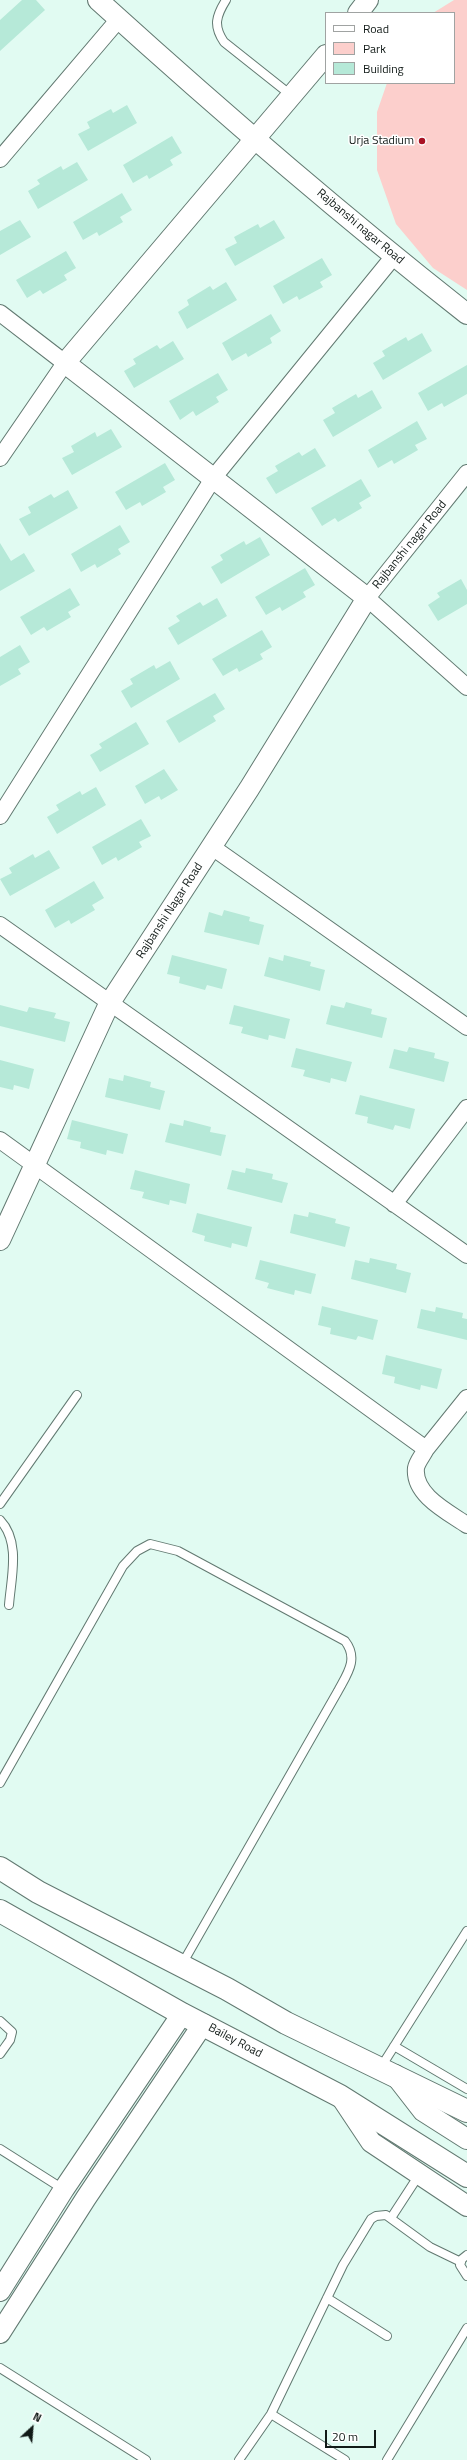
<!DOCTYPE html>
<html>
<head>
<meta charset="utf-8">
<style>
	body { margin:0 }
	#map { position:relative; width:467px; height:2460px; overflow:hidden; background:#e1fbf2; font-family:"Titillium Web",sans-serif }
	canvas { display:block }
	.legend { position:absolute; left:325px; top:12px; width:130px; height:72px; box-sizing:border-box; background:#fff; border:1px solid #a0a3a2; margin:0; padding:5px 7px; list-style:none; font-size:12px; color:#111a17 }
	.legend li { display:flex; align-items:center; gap:8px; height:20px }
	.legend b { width:20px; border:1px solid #a0a3a2 }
	.north { position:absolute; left:12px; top:2408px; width:40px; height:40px; -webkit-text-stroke:3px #fff; paint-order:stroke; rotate:26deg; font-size:11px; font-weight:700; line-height:16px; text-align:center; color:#111a17 }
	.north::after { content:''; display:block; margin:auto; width:14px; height:18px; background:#111a17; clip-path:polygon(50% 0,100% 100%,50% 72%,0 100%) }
	.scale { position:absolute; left:325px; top:2430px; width:51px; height:18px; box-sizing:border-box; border:2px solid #111a17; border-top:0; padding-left:5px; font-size:12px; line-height:14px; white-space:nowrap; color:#111a17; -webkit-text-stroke:3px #fff; paint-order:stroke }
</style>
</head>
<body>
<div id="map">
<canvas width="467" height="2460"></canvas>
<ul class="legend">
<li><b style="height:5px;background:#fff"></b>Road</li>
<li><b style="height:11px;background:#fccfcc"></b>Park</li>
<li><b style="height:11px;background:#b6e9d8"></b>Building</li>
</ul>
<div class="north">N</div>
<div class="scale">20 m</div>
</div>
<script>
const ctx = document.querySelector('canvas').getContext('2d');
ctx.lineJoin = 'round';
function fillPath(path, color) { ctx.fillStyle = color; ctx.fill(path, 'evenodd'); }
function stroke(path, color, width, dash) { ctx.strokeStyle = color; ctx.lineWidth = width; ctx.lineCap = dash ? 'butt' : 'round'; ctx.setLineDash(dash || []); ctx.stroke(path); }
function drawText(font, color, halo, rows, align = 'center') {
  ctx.font = font + ' "Titillium Web",sans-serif'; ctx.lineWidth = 3; ctx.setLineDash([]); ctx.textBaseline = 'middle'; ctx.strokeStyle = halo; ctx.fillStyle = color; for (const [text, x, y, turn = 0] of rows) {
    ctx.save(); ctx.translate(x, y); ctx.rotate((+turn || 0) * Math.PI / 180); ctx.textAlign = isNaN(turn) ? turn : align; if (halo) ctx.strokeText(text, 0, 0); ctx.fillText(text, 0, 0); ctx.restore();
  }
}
fillPath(new Path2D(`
	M 454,0 L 467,0 L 467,290 L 433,268 L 396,224 L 377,170 L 377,112 L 387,83 L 454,83 L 454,13 L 433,13 Z`), '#fccfcc');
fillPath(new Path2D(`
	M 22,0 L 36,0 L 45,10 L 0,51 L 0,20 Z
	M 127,105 L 137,123 L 88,151 L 78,134 L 90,128 L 87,122 L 111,109 L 113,113 Z
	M 172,136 L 182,153 L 170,160 L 173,165 L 149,179 L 147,175 L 133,183 L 123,165 Z
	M 77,162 L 88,180 L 38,209 L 28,191 L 40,184 L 37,180 L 61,166 L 63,170 Z
	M 122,193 L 132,210 L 120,217 L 123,222 L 99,236 L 97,232 L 83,240 L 73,222 Z
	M 20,220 L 31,237 L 0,255 L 0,231 Z
	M 274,220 L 285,238 L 235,266 L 225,249 L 237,243 L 234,237 L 258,224 L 260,228 Z
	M 66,251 L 76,268 L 64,275 L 67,280 L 43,294 L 40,290 L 27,298 L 16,280 Z
	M 322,258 L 332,275 L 320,282 L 323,287 L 299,300 L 297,296 L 283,304 L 273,286 Z
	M 226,282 L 237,300 L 187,329 L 178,312 L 189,305 L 187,300 L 210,286 L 213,290 Z
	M 271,314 L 281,331 L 270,338 L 272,343 L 248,357 L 246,353 L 232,361 L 222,343 Z
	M 422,333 L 432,351 L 383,380 L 373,363 L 385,356 L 382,351 L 406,337 L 408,341 Z
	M 173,341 L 184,359 L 134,388 L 124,371 L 136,364 L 133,359 L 157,345 L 160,349 Z
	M 467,365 L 467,394 L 444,407 L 442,403 L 428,411 L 418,393 Z
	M 218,373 L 228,390 L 216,397 L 219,402 L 196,416 L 193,411 L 180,420 L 169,401 Z
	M 372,390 L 382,408 L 333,437 L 323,420 L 335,413 L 332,408 L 356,394 L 358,398 Z
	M 417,421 L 427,439 L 415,445 L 418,450 L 394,464 L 392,460 L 378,468 L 368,450 Z
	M 111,429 L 122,447 L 72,475 L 62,458 L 74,452 L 71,446 L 95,432 L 97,437 Z
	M 315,448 L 326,466 L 276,494 L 266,478 L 278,471 L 275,466 L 299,452 L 302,456 Z
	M 165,463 L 175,480 L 163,487 L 166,492 L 142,506 L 140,502 L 126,510 L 115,492 Z
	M 361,479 L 371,496 L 359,503 L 362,508 L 338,522 L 335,518 L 322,526 L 311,508 Z
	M 68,490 L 78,508 L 29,536 L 19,519 L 31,513 L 28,507 L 51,494 L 54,498 Z
	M 120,525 L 130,542 L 118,549 L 121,554 L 97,568 L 95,564 L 81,572 L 71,554 Z
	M 260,537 L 270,555 L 221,584 L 211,567 L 223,560 L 220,555 L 244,541 L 246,545 Z
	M 0,543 L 11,561 L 24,553 L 35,571 L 0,591 Z
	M 305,568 L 315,585 L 303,592 L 306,597 L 282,611 L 280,607 L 266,615 L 255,597 Z
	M 461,579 L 467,590 L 467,604 L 438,621 L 428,605 L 440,597 L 437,593 Z
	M 70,588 L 80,605 L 68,612 L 71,617 L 47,631 L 44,627 L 31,635 L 20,617 Z
	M 217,598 L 227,616 L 178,645 L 168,628 L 180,621 L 176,616 L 200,602 L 203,606 Z
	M 262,630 L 272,647 L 260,654 L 263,659 L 239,672 L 237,668 L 223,676 L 212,659 Z
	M 20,645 L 30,662 L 18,669 L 21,674 L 0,686 L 0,657 Z
	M 170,661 L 180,679 L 131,708 L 121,691 L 133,684 L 130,679 L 154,665 L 156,669 Z
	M 215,693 L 225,709 L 213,716 L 216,721 L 179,743 L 166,721 Z
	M 136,722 L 149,744 L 100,772 L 90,755 L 102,748 L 99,744 Z
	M 164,769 L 178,790 L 161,800 L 159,796 L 145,804 L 135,786 Z
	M 96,787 L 106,805 L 57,834 L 47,817 L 59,810 L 56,805 L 80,791 L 82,795 Z
	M 141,819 L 151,836 L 139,842 L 142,847 L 118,861 L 116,857 L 102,865 L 92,847 Z
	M 49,850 L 60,868 L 10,896 L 0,879 L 12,873 L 9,868 L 33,854 L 35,858 Z
	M 94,881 L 104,898 L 92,905 L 95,910 L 71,924 L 69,920 L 55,928 L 45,910 Z
	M 224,910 L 250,917 L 249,921 L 264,925 L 259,945 L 204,932 L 209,912 L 222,916 Z
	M 172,955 L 227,969 L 222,989 L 207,985 L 205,990 L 179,983 L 180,977 L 167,974 Z
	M 284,955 L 311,962 L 310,966 L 325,970 L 320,991 L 264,976 L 269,957 L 283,961 Z
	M 346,1002 L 372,1009 L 371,1014 L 387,1018 L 382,1038 L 326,1024 L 331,1005 L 344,1008 Z
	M 0,1005 L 27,1012 L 29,1007 L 56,1013 L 54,1018 L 70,1022 L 65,1042 L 0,1026 Z
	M 234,1005 L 290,1019 L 285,1039 L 269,1035 L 268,1040 L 241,1033 L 243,1027 L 229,1024 Z
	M 409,1047 L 435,1053 L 434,1058 L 449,1062 L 444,1082 L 389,1068 L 394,1049 L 407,1052 Z
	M 296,1048 L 352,1062 L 346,1082 L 331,1078 L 330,1083 L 303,1076 L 305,1070 L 291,1067 Z
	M 0,1060 L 34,1069 L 29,1089 L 14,1085 L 13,1090 L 0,1087 Z
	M 124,1075 L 151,1082 L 150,1087 L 165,1091 L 160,1110 L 105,1097 L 109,1078 L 123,1081 Z
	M 360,1095 L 415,1109 L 410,1129 L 395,1125 L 393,1130 L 367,1123 L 368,1117 L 355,1114 Z
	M 72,1120 L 128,1134 L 123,1154 L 107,1150 L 106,1155 L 80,1148 L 81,1142 L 67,1139 Z
	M 184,1120 L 211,1127 L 210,1132 L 226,1135 L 221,1156 L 165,1142 L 170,1123 L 183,1126 Z
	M 246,1168 L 273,1174 L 272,1179 L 288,1183 L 282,1203 L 227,1189 L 232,1170 L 245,1173 Z
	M 135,1170 L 190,1184 L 186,1204 L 170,1200 L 169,1205 L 142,1198 L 144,1192 L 130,1189 Z
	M 309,1212 L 336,1219 L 335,1223 L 350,1227 L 345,1247 L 290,1233 L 294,1214 L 308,1217 Z
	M 197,1213 L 252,1227 L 247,1247 L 232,1243 L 231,1248 L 204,1241 L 205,1236 L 192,1232 Z
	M 370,1258 L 397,1264 L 396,1269 L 411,1273 L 406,1293 L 351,1279 L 355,1260 L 369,1263 Z
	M 260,1260 L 316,1274 L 311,1294 L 295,1290 L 294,1295 L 267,1288 L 269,1283 L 255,1279 Z
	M 322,1306 L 378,1320 L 373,1340 L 358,1336 L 356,1340 L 330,1334 L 331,1328 L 318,1325 Z
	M 436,1307 L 463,1313 L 462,1318 L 467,1319 L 467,1340 L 417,1328 L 421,1309 L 435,1312 Z
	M 386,1355 L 442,1369 L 437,1389 L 421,1385 L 420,1390 L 394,1383 L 395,1377 L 382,1374 Z`), '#b6e9d8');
const service = new Path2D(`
	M 226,0 C 216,16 213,26 224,42 L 292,96
	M 0,1504 L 77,1395
	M 0,1520 C 21,1542 11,1578 9,1605
	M 0,1783 L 123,1566 L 137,1551 L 150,1544 L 178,1551 L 345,1641 C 359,1659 347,1674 338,1691 L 181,1966
	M 0,2021 L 12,2032 L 10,2040 L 0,2054
	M 394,2046 L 467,2089
	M 381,2067 L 467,1931
	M 0,2149 L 63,2189
	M 391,2218 L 419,2175
	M 467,2255 L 462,2259 L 460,2265 L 467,2276
	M 327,2298 L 387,2336
	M 0,2368 L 146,2460
	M 271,2414 L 345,2460
	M 239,2460 L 271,2414 L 343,2265 L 371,2219 L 376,2216 L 386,2215 L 430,2247 L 461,2262
	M 387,2460 L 467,2328`);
const minor = new Path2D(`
	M 0,159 L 119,19
	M 0,313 L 65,363 L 0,458
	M 467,473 L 367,598 L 467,687
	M 0,816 L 214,477 L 394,256
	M 212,847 L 467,1027
	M 0,925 L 467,1255
	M 0,1140 L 426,1449 C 423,1455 417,1462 416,1468 C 413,1495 448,1512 467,1525
	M 394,1204 L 467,1108
	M 426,1449 L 467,1398`);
const tertiary = new Path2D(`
	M 98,0 C 217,108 340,214 467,314
	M 358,13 L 368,0
	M 0,1240 L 109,1004 L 249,789 L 367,598 L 65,363 L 326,55
	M 395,2075 L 423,2111 L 467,2139
	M 341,2097 L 371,2142 L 467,2206
	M 0,2291 L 64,2189 L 182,2014
	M 0,2333 L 86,2198 L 203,2024`);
const trunk = new Path2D(`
	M 0,1868 L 38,1892 L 227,1989 L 286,2023 L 467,2111
	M 0,1911 L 182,2014 L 340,2096 L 467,2176`);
stroke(service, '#627971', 10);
stroke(minor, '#627971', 18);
stroke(tertiary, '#627971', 22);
stroke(trunk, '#627971', 24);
stroke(service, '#fff', 8);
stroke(minor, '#fff', 16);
stroke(tertiary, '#fff', 20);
stroke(trunk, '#fff', 22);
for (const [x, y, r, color] of [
	[422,141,4,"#a91324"]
]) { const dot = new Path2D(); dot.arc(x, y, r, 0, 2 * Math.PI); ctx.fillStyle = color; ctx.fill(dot); stroke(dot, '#fff', 1.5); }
drawText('12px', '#111a17', '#fff', [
	["Urja Stadium",414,141]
], 'right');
drawText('12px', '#111a17', '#fff', [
	["Rajbanshi nagar Road",360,227,40],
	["Rajbanshi nagar Road",410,545,-51],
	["Rajbanshi Nagar Road",170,911,-57],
	["Bailey Road",235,2041,28]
]);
</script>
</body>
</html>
